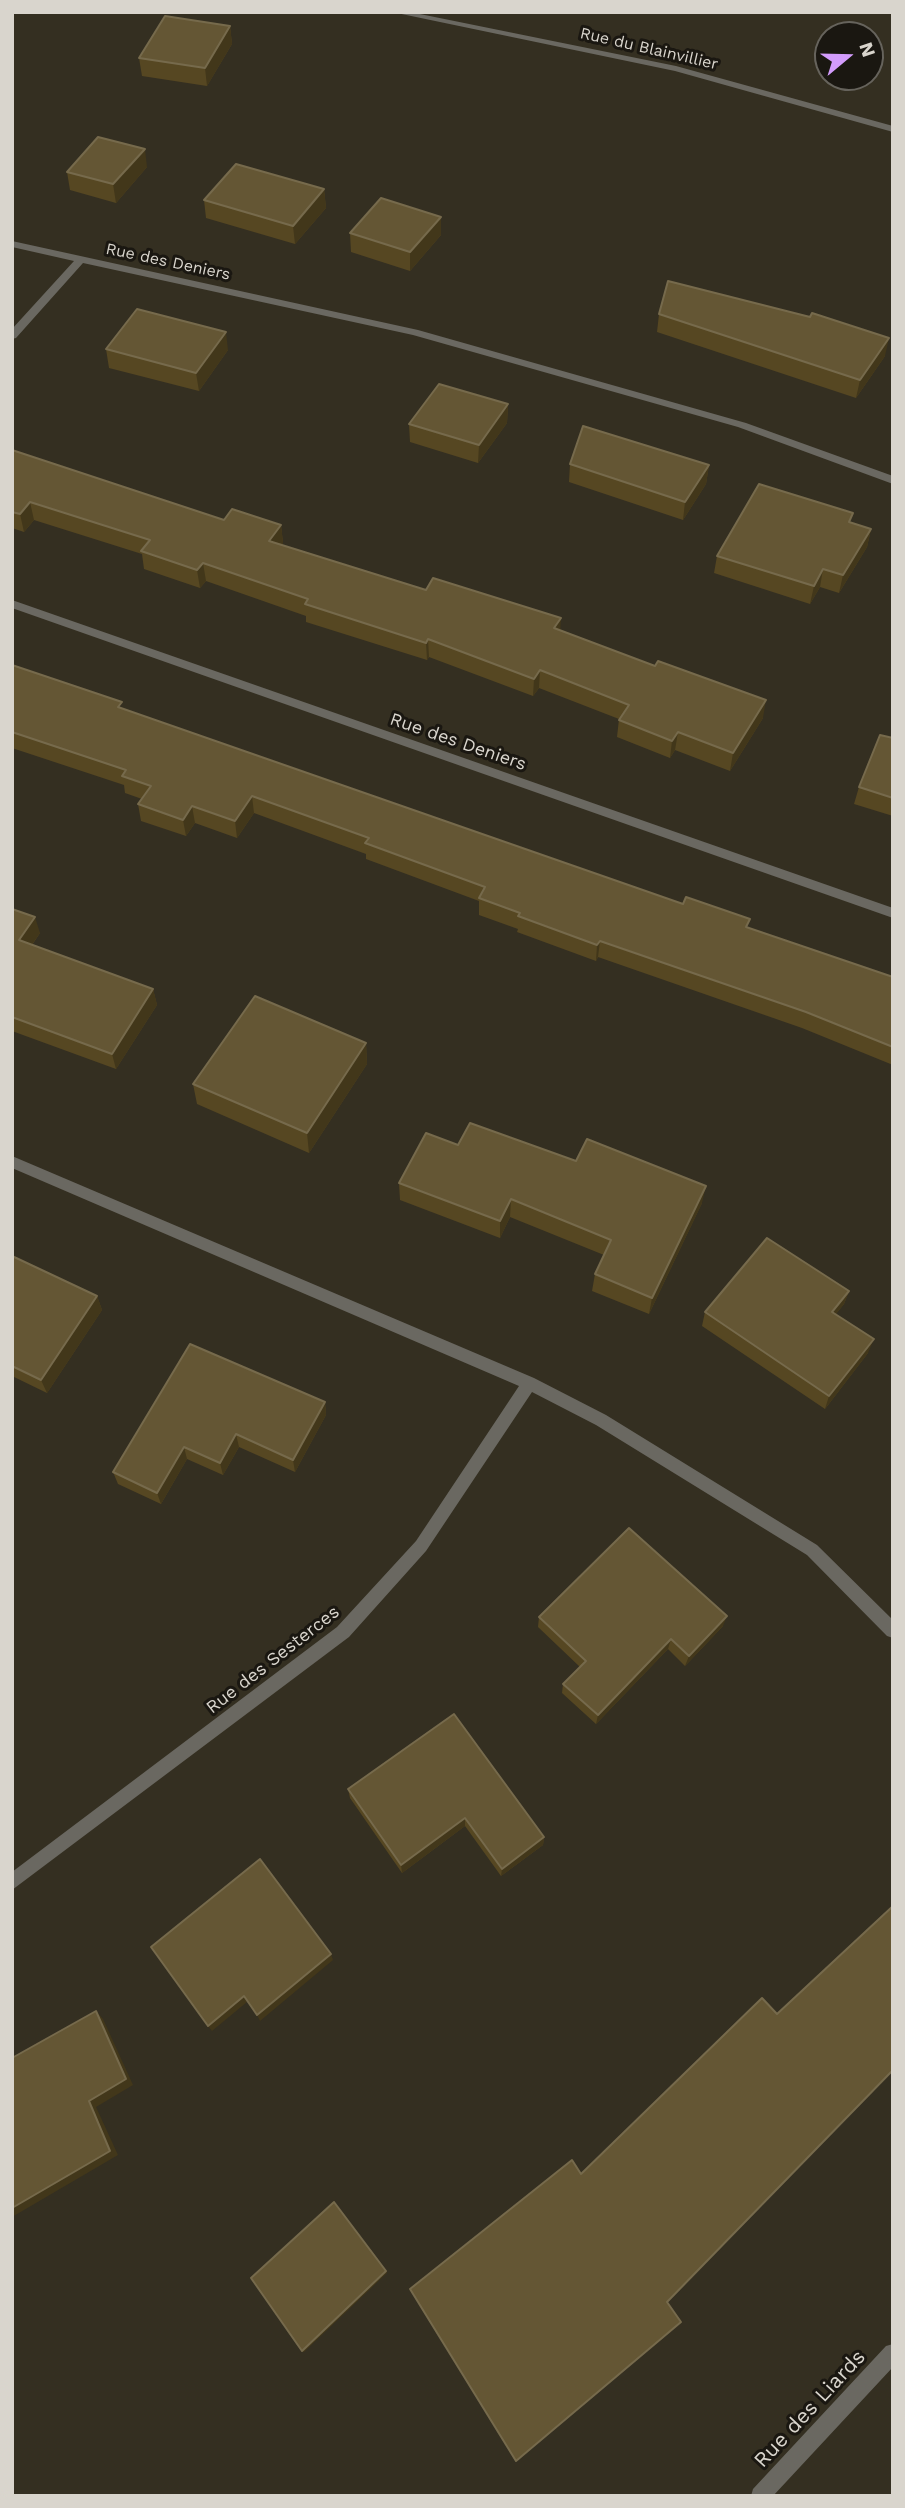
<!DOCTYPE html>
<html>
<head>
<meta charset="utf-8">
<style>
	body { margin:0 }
	#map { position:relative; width:905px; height:2508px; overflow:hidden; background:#342f21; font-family:"Work Sans",sans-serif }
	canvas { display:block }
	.frame { position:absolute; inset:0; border:14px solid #d9d5cd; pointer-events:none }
	.north { position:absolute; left:814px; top:21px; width:70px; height:70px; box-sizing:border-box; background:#1a1711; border:2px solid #66635c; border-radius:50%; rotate:71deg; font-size:19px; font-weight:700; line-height:28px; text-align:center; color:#d9d5cd }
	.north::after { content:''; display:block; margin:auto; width:24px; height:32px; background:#d39cfc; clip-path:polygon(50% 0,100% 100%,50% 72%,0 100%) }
</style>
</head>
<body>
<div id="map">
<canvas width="905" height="2508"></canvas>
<div class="frame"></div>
<div class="north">N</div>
</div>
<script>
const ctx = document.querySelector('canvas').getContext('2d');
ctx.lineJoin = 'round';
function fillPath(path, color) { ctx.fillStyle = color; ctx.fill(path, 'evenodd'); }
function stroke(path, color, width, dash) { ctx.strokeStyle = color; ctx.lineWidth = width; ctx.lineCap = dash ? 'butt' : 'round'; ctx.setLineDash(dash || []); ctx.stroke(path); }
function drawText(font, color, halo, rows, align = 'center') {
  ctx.font = font + ' "Work Sans",sans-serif'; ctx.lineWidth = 6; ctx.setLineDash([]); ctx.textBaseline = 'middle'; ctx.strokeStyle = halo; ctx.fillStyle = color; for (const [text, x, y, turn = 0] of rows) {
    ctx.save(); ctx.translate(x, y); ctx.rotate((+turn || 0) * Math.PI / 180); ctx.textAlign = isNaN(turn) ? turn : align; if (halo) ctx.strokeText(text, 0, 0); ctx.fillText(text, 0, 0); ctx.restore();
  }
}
fillPath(new Path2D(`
	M 392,12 L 410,12 L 676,66 L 893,126 L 893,132 L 675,71 Z
	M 12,241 L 418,330 L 746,423 L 893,476 L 893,484 L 738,427 L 413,335 L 83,263 L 16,338 L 12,339 L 12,329 L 74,261 L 12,247 Z
	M 12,600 L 893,908 L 893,918 L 12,608 Z
	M 12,1156 L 534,1378 L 606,1415 L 817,1545 L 893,1620 L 893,1638 L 887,1636 L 807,1555 L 596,1425 L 532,1392 L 426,1551 L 349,1637 L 12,1890 L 12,1872 L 337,1627 L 416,1541 L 519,1386 L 12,1168 Z
	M 893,2344 L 893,2367 L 773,2496 L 751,2496 L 753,2489 L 886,2346 Z`), '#6a6861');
fillPath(new Path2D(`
	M 230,26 L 232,44 L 207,86 L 142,76 L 139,58 Z
	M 147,167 L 116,203 L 70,190 L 67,172 Z
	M 324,189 L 326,208 L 295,244 L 206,218 L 204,200 Z
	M 441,217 L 441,235 L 410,271 L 351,252 L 350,233 Z
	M 659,314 L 885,356 L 856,398 L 657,332 Z
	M 106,349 L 228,350 L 199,391 L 109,368 Z
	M 508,404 L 507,423 L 478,463 L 410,442 L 409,424 Z
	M 12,450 L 224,520 L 281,525 L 283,543 L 281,545 L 560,631 L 763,718 L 730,771 L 675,750 L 670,758 L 617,737 L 619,719 L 539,688 L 533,696 L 429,657 L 427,660 L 306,622 L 306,616 L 206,581 L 200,588 L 144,569 L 142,554 L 34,520 L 24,532 L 12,528 Z
	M 570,464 L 709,465 L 706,484 L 683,520 L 569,482 Z
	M 851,523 L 871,529 L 867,547 L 839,593 L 820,587 L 810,604 L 714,573 L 717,556 Z
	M 12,665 L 124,709 L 748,928 L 893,977 L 893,1065 L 802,1028 L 598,957 L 596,961 L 517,932 L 518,929 L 479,915 L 479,901 L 366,859 L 366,854 L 254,813 L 237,838 L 195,823 L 186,836 L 141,821 L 138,804 L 142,799 L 125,793 L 124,785 L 12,748 Z
	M 893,738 L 893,816 L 854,804 L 859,787 Z
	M 12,909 L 40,933 L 32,945 L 153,989 L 157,1005 L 116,1069 L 12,1031 Z
	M 366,1043 L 367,1064 L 309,1153 L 197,1104 L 193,1084 Z
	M 458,1145 L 576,1161 L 702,1203 L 649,1314 L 592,1291 L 595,1274 L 604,1255 L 510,1217 L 500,1238 L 400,1200 L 399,1183 Z
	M 12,1256 L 97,1296 L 102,1310 L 47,1393 L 12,1376 Z
	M 849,1291 L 844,1304 L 835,1315 L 868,1353 L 825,1409 L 702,1326 L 705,1312 Z
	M 190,1344 L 325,1402 L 326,1415 L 295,1472 L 239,1447 L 223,1475 L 187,1459 L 161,1504 L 118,1484 L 113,1472 Z
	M 539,1617 L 723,1626 L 685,1666 L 668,1649 L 596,1724 L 562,1693 L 563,1684 L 580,1667 L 538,1627 Z
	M 348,1789 L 544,1837 L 543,1845 L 501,1876 L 465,1826 L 402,1873 L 350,1798 Z`), '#564722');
fillPath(new Path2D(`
	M 230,26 L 232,44 L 207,86 L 205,68 Z
	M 145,149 L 147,167 L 116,203 L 113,184 Z
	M 324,189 L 326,208 L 295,244 L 293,226 Z
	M 441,217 L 441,235 L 410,271 L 410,252 Z
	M 226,332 L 228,350 L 199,391 L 196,373 Z
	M 889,338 L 885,356 L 856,398 L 860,380 Z
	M 508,404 L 507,423 L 478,463 L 479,445 Z
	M 709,465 L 706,484 L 683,520 L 685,502 Z
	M 30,502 L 34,520 L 24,532 L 20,514 Z
	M 281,525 L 283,543 L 271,559 L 269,541 Z
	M 871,529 L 867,547 L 839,593 L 843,575 Z
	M 203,563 L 206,581 L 200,588 L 197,570 Z
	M 823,569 L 820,587 L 810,604 L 814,586 Z
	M 561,618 L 560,635 L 554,628 Z
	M 428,639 L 429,657 L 427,660 L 426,643 Z
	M 540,670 L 539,688 L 533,696 L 534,679 Z
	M 766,700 L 763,718 L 730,771 L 733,753 Z
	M 678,732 L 675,750 L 670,758 L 672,741 Z
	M 252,796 L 254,813 L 237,838 L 235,821 Z
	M 192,806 L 195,823 L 186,836 L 183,820 Z
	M 35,917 L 40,933 L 24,956 L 19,940 Z
	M 600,941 L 598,957 L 596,961 L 597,945 Z
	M 153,989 L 157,1005 L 116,1069 L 112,1054 Z
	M 366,1043 L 367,1064 L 309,1153 L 307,1133 Z
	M 706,1186 L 702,1203 L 649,1314 L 652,1298 Z
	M 511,1199 L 510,1217 L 500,1238 L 500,1221 Z
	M 849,1291 L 844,1304 L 827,1325 L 832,1312 Z
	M 97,1296 L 102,1310 L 47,1393 L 41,1380 Z
	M 874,1339 L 868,1353 L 825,1409 L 829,1396 Z
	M 325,1402 L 326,1415 L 295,1472 L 293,1460 Z
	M 236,1434 L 239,1447 L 223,1475 L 220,1463 Z
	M 184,1447 L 187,1459 L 161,1504 L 157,1493 Z
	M 727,1616 L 723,1626 L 685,1666 L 689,1656 Z
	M 671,1639 L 668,1649 L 596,1724 L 598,1715 Z
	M 465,1818 L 465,1826 L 402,1873 L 401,1865 Z
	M 544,1837 L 543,1845 L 501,1876 L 502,1869 Z
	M 331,1954 L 333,1960 L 260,2021 L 257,2015 Z
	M 244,1996 L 247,2002 L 212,2031 L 208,2026 Z
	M 96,2011 L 103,2019 L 133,2085 L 96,2107 L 118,2155 L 12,2217 L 12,2208 L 89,2101 Z
	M 386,2271 L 387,2273 L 304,2352 L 302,2351 Z`), '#42371a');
const building = new Path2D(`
	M 165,16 L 230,26 L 205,68 L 139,58 Z
	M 98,137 L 145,149 L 113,184 L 67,172 Z
	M 236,164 L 324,189 L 293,226 L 204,200 Z
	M 381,198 L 441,217 L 410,252 L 350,233 Z
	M 668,281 L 810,317 L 812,313 L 889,338 L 860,380 L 659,314 Z
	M 137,309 L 226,332 L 196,373 L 106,349 Z
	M 439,384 L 508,404 L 479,445 L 409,424 Z
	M 583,426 L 709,465 L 685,502 L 570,464 Z
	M 12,450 L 224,520 L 232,509 L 281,525 L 269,541 L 426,590 L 433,578 L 561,618 L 554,628 L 655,666 L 658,661 L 766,700 L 733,753 L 678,732 L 672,741 L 619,720 L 629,705 L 540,670 L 534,679 L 428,639 L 426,643 L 305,604 L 308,599 L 203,563 L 197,570 L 141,551 L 150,540 L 30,502 L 20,514 L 12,512 Z
	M 759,484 L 853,513 L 849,522 L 871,529 L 843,575 L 823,569 L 814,586 L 717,556 Z
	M 12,665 L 122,702 L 118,707 L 683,904 L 686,897 L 750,919 L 746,927 L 893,977 L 893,1047 L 806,1012 L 600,941 L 597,945 L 518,916 L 520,913 L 479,898 L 485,887 L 365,843 L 369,838 L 252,796 L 235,821 L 192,806 L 183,820 L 138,804 L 151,786 L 122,776 L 126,770 L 12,732 Z
	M 880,735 L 893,738 L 893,798 L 859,787 Z
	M 12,909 L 35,917 L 19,940 L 153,989 L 112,1054 L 12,1017 Z
	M 255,996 L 366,1043 L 307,1133 L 193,1084 Z
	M 470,1123 L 576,1161 L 587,1139 L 706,1186 L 652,1298 L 595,1274 L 611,1240 L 511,1199 L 500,1221 L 399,1183 L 426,1133 L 458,1145 Z
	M 767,1238 L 849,1291 L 832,1312 L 874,1339 L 829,1396 L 705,1312 Z
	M 12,1256 L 97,1296 L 41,1380 L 12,1366 Z
	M 190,1344 L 325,1402 L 293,1460 L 236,1434 L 220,1463 L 184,1447 L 157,1493 L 113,1472 Z
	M 629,1528 L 727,1616 L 689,1656 L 671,1639 L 598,1715 L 563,1684 L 586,1661 L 539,1617 Z
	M 454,1714 L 544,1837 L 502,1869 L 465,1818 L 401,1865 L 348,1789 Z
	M 260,1859 L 331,1954 L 257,2015 L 244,1996 L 208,2026 L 151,1947 Z
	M 893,1906 L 893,2070 L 667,2302 L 681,2322 L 516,2461 L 410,2289 L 572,2160 L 581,2174 L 762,1998 L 777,2014 Z
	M 96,2011 L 126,2079 L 89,2101 L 110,2151 L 12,2208 L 12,2058 Z
	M 334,2202 L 386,2271 L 302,2351 L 251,2278 Z`);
fillPath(building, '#645634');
stroke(building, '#766a4c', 2);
drawText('16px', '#d9d5cd', '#1a1711', [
	["Rue du Blainvillier",649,49,13],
	["Rue des Deniers",168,262,12]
]);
drawText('18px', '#d9d5cd', '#1a1711', [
	["Rue des Deniers",458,742,19],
	["Rue des Sesterces",273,1660,-38]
]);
drawText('21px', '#d9d5cd', '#1a1711', [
	["Rue des Liards",810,2409,-47]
]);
</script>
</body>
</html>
